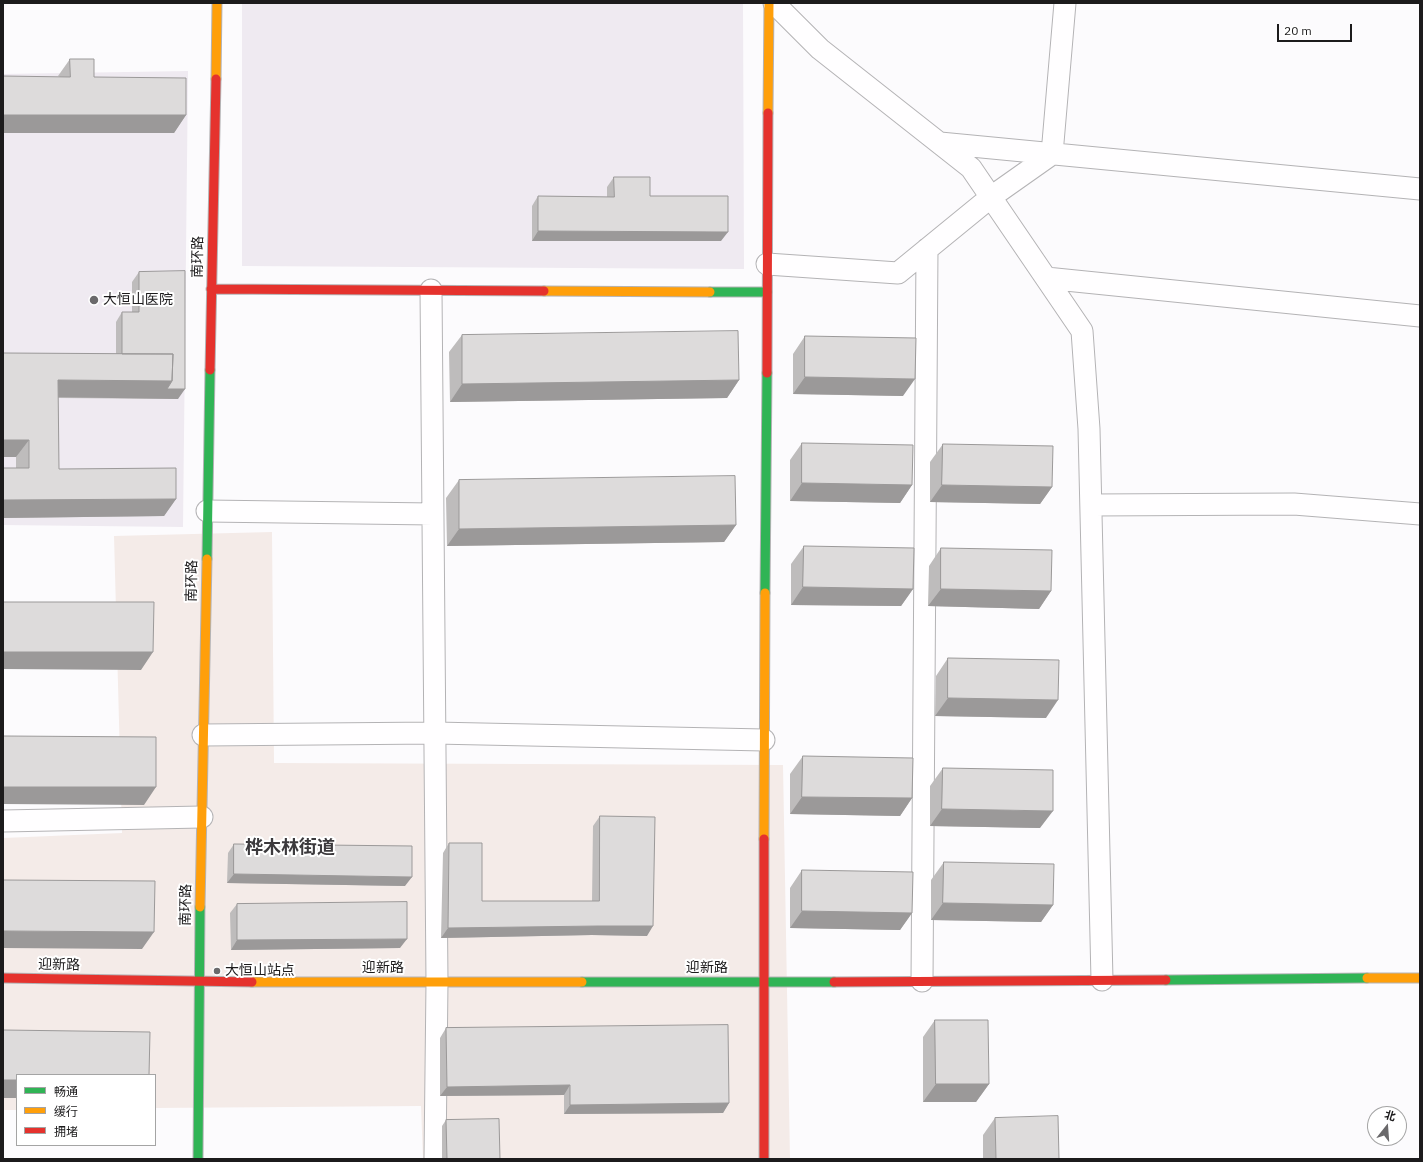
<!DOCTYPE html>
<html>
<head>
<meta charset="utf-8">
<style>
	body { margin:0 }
	#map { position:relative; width:1423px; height:1162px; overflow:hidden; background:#fcfbfd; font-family:"IBM Plex Sans","Noto Sans SC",sans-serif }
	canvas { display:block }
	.frame { position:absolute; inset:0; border:4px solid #1c1b1c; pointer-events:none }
	.legend { position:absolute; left:16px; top:1074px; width:140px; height:72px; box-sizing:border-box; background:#fff; border:1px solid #a4a4a4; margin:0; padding:5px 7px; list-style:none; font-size:12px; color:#1c1b1c }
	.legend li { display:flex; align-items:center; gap:8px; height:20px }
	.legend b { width:20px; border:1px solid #a4a4a4 }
	.north { position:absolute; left:1367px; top:1106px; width:40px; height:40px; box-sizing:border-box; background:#fff; border:1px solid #a4a4a4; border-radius:50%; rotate:17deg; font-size:11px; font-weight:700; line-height:16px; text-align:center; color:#1c1b1c }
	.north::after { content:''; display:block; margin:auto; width:14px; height:18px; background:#6a696b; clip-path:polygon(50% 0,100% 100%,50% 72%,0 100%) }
	.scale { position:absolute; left:1277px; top:24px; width:75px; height:18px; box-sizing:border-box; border:2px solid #1c1b1c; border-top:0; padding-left:5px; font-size:12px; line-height:14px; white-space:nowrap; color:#1c1b1c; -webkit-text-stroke:3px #fff; paint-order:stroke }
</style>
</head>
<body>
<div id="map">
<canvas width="1423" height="1162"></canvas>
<div class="frame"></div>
<ul class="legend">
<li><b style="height:5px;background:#30b455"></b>畅通</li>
<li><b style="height:5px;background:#ff9f0a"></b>缓行</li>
<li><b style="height:5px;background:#e5322d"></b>拥堵</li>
</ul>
<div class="north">北</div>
<div class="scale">20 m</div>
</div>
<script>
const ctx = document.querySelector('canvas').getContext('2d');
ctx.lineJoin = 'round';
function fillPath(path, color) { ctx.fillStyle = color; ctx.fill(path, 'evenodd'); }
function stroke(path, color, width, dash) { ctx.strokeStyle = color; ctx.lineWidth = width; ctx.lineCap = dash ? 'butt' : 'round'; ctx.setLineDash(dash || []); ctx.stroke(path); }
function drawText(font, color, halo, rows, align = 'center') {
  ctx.font = font + ' "IBM Plex Sans","Noto Sans SC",sans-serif'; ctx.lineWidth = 4; ctx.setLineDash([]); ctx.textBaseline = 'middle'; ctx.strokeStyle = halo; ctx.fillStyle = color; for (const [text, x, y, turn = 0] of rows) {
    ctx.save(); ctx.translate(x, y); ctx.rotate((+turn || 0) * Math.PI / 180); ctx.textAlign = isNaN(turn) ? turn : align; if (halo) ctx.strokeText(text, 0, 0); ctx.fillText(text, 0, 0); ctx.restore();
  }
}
fillPath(new Path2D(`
	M 272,532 L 274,763 L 783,765 L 790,1159 L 423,1159 L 421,1106 L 155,1108 L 155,1075 L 17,1075 L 17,1110 L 3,1110 L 3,838 L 122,833 L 114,536 Z`), '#f4ebe8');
fillPath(new Path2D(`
	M 242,3 L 743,3 L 744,269 L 242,266 Z
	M 188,71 L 183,527 L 3,525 L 3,74 Z`), '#efeaf1');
const street = new Path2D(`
	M 774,3 L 820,49 L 971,168 L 1082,331 L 1089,429 L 1102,980
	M 940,143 L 1420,189
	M 767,264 L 898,273 L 991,197 L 1052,154 L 1065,3
	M 1046,278 L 1420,316
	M 431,290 L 437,982 L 435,1159
	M 1091,505 L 1294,504 L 1420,514
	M 207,511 L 433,514
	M 203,735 L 435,733 L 764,740
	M 3,821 L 202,817
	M 922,981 L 927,249`);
const fast = new Path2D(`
	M 710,292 L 767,292
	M 207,559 L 210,370
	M 765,593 L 767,373
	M 1166,980 L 1367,978
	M 582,982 L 834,982
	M 198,1159 L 200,907`);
const slow = new Path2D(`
	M 216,79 L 217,3
	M 768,113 L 769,3
	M 544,291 L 710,292
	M 764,839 L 765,593
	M 200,907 L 207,559
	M 1367,978 L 1420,978
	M 252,982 L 582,982`);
const jam = new Path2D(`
	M 211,289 L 544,291
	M 210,370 L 216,79
	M 767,373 L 768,113
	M 764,839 L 764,1159
	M 3,978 L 252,982
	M 834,982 L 1166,980`);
stroke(street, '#b4b3b5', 23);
stroke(fast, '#b4b3b5', 11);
stroke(slow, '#b4b3b5', 11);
stroke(jam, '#b4b3b5', 11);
stroke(street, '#fffeff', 21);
stroke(fast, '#30b455', 9);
stroke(slow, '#ff9f0a', 9);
stroke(jam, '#e5322d', 9);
fillPath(new Path2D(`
	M 70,59 L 94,77 L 186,115 L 174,133 L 58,76 Z
	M 614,177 L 650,196 L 721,241 L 532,241 L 532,206 L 538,196 L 607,197 L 607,187 Z
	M 139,272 L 178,399 L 58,398 L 59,469 L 176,499 L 164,516 L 3,518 L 3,468 L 16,468 L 16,457 L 3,457 L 3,353 L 116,354 L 116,322 L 122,312 L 132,312 L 132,282 Z
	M 462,335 L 739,380 L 727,398 L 450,402 L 449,352 Z
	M 805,336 L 903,396 L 793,394 L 793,354 Z
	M 802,443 L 912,485 L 900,503 L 790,501 L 790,460 Z
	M 943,444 L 1052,487 L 1040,504 L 930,502 L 930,462 Z
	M 459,480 L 736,525 L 724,542 L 447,546 L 446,498 Z
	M 804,546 L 913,589 L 901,606 L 791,605 L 791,564 Z
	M 941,548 L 1051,591 L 1039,609 L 928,606 L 929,566 Z
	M 948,658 L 1046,718 L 935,716 L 936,676 Z
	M 803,756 L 912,798 L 900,816 L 790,814 L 790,774 Z
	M 943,768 L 1040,828 L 930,826 L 930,786 Z
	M 600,816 L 647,936 L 592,935 L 441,938 L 443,853 L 449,843 L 482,901 L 592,901 L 593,826 Z
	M 234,844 L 405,886 L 227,883 L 228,853 Z
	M 944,862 L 1053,905 L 1041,922 L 931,920 L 931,880 Z
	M 802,870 L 912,913 L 900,930 L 790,928 L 790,888 Z
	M 237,904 L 400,948 L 231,950 L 230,913 Z
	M 935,1020 L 989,1084 L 976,1102 L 923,1102 L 923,1037 Z
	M 446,1028 L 729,1103 L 723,1113 L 564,1114 L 564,1095 L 440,1096 L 440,1038 Z
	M 995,1118 L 1059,1159 L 983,1159 L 983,1135 Z
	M 446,1120 L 500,1159 L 442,1159 L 442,1126 Z`), '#bebcbc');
fillPath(new Path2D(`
	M 3,115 L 186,115 L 174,133 L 3,133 Z
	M 538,231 L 728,232 L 721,241 L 532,241 Z
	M 805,377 L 915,379 L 903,396 L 793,394 Z
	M 58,380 L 172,381 L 185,389 L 178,399 L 46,397 Z
	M 739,380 L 727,398 L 450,402 L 462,384 Z
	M 3,440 L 29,440 L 16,457 L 3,457 Z
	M 802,483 L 912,485 L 900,503 L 790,501 Z
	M 942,485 L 1052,487 L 1040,504 L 930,502 Z
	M 176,499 L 164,516 L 3,518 L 3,500 Z
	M 736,525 L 724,542 L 447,546 L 459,529 Z
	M 803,587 L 913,589 L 901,606 L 791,605 Z
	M 941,589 L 1051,591 L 1039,609 L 928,606 Z
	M 3,652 L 153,652 L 141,670 L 3,669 Z
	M 948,698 L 1058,700 L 1046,718 L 935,716 Z
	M 3,787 L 156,787 L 144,805 L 3,804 Z
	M 802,797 L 912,798 L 900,816 L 790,814 Z
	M 942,809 L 1053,811 L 1040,828 L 930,826 Z
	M 234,874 L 412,877 L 405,886 L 227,883 Z
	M 943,903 L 1053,905 L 1041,922 L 931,920 Z
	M 802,911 L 912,913 L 900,930 L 790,928 Z
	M 598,926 L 653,926 L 647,936 L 592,935 L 441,938 L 448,928 Z
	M 3,931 L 154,932 L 142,949 L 3,948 Z
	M 407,939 L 400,948 L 231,950 L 237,940 Z
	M 3,1080 L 17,1080 L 17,1098 L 3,1098 Z
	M 936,1084 L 989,1084 L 976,1102 L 923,1102 Z
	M 570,1085 L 564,1095 L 440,1096 L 447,1087 Z
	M 729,1103 L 723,1113 L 564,1114 L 570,1105 Z`), '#9b9999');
const building = new Path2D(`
	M 70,59 L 94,59 L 94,77 L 186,78 L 186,115 L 3,115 L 3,76 L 70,77 Z
	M 614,177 L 650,177 L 650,196 L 728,196 L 728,232 L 538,231 L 538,196 L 614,197 Z
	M 185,271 L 185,389 L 167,389 L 172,381 L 173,354 L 122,354 L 122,312 L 139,312 L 139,272 Z
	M 738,331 L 739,380 L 462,384 L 462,335 Z
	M 805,336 L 916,338 L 915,379 L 805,377 Z
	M 3,353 L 173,354 L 172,381 L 58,380 L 59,469 L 176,468 L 176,499 L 3,500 L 3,468 L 29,468 L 29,440 L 3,440 Z
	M 802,443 L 913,445 L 912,485 L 802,483 Z
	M 943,444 L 1053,446 L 1052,487 L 942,485 Z
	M 735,476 L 736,525 L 459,529 L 459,480 Z
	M 804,546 L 914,548 L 913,589 L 803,587 Z
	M 941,548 L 1052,550 L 1051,591 L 941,589 Z
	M 3,602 L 154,602 L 153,652 L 3,652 Z
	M 948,658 L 1059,660 L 1058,700 L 948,698 Z
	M 3,736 L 156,737 L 156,787 L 3,787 Z
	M 803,756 L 913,758 L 912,798 L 802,797 Z
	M 943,768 L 1053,770 L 1053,811 L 942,809 Z
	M 600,816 L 655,817 L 653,926 L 598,926 L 448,928 L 449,843 L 482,843 L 482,901 L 599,901 Z
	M 234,844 L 412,846 L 412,877 L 234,874 Z
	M 944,862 L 1054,864 L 1053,905 L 943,903 Z
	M 802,870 L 913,872 L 912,913 L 802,911 Z
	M 3,880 L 155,881 L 154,932 L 3,931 Z
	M 407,902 L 407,939 L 237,940 L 237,904 Z
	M 935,1020 L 988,1020 L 989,1084 L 936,1084 Z
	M 728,1025 L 729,1103 L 570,1105 L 570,1085 L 447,1087 L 446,1028 Z
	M 3,1030 L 150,1032 L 149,1075 L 17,1075 L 17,1080 L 3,1080 Z
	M 1058,1116 L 1059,1159 L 996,1159 L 995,1118 Z
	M 499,1119 L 500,1159 L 447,1159 L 446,1120 Z`);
fillPath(building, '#dddbdb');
stroke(building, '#9b9999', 1);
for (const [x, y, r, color] of [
	[94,300,5,"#6a696b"],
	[217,971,4,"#6a696b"]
]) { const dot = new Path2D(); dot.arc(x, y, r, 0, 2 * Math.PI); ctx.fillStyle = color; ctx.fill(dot); stroke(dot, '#fff', 1.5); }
drawText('14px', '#1c1b1c', '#fff', [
	["南环路",198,257,-89],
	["南环路",192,581,-89],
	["南环路",186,905,-89],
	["迎新路",59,965,1],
	["迎新路",383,968],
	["迎新路",707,968]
]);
drawText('14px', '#1c1b1c', '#fff', [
	["大恒山医院",103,300],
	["大恒山站点",225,971]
], 'left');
drawText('bold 18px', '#3c3a3d', '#fff', [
	["桦木林街道",290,848]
]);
</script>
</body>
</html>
